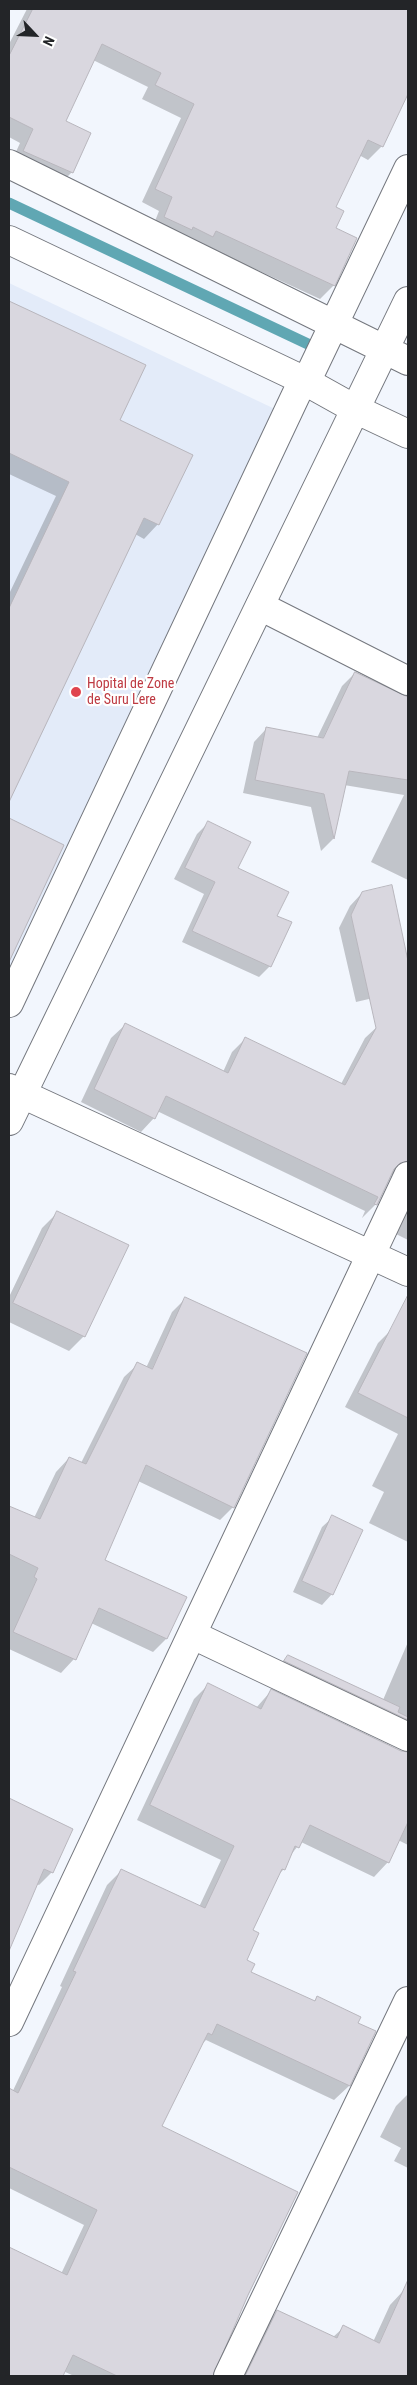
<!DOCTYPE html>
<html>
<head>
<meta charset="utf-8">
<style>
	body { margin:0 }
	#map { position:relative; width:417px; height:2385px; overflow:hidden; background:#f2f6fd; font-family:"Roboto Condensed",sans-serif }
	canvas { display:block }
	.frame { position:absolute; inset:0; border:10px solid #232528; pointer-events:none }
	.north { position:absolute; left:10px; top:10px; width:50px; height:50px; -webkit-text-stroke:4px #fff; paint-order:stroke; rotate:115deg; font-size:14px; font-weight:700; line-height:20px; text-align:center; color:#232528 }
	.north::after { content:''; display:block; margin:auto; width:18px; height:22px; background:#232528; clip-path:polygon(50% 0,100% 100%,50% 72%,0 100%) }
</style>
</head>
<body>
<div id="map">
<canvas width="417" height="2385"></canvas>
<div class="frame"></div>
<div class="north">N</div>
</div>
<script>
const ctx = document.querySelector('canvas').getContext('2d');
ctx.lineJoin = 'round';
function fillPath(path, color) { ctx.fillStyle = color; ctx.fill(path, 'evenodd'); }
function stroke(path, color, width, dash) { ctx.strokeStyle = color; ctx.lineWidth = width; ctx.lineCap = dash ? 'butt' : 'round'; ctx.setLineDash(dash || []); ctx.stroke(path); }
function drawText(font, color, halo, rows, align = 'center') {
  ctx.font = font + ' "Roboto Condensed",sans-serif'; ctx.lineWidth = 4.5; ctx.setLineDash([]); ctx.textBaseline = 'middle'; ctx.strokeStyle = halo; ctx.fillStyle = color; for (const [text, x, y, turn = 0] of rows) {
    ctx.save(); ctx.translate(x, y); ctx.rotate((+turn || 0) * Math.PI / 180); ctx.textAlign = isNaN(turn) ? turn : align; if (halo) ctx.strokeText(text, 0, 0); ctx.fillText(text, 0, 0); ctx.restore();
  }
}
fillPath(new Path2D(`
	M 9,283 L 277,410 L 9,974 Z`), '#e3ebf9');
fillPath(new Path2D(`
	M 27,9 L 383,9 L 387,11 L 388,9 L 408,9 L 408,93 L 382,146 L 368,160 L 359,155 L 334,208 L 334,285 L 320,299 L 203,245 L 151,231 L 159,211 L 142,202 L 181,118 L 142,99 L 148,87 L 93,60 L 64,122 L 72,172 L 58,186 L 10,165 L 20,143 L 9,137 L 9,44 Z
	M 9,302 L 144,366 L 119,420 L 158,524 L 144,539 L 135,534 L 9,800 L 9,594 L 56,496 L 9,474 Z
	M 355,673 L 401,696 L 408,698 L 408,880 L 371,862 L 404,795 L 344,785 L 333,839 L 321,851 L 311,807 L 243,793 L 254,742 L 267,728 L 317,738 L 342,686 Z
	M 9,820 L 62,846 L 9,959 Z
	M 208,823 L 236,868 L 275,916 L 270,966 L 259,977 L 182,942 L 204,894 L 174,879 L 197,834 Z
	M 391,887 L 408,967 L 408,983 L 399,992 L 356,1002 L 339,928 L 350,906 L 362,893 Z
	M 125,1025 L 223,1072 L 232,1052 L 245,1039 L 341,1084 L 365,1038 L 379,1025 L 408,1038 L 408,1182 L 401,1175 L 392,1174 L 376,1204 L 362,1218 L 365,1211 L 157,1111 L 154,1118 L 141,1132 L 81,1102 L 111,1038 Z
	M 408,1195 L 408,1240 L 392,1232 Z
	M 57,1213 L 84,1336 L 69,1351 L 9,1322 L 9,1297 L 42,1228 Z
	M 186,1298 L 233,1507 L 220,1520 L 138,1481 L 103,1560 L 185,1598 L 166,1639 L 153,1652 L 91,1623 L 74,1659 L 61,1673 L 9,1649 L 9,1507 L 34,1518 L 56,1472 L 69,1458 L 81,1463 L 124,1377 L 138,1364 L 146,1368 L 172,1312 Z
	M 392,1329 L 408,1337 L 408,1542 L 369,1523 L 384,1492 L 372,1486 L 398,1434 L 345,1407 L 378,1343 Z
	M 333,1517 L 332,1594 L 322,1605 L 293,1592 L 322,1527 Z
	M 408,1642 L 408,1747 L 274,1671 L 288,1656 L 383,1700 Z
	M 208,1685 L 256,1708 L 271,1691 L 401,1752 L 408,1754 L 408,1845 L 398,1840 L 388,1862 L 374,1877 L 301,1842 L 290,1856 L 284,1869 L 277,1876 L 252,1931 L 245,1960 L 250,1972 L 313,2002 L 317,1998 L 356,2024 L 374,2032 L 349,2086 L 334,2100 L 206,2040 L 201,2045 L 161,2127 L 297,2193 L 213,2369 L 211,2376 L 74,2376 L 63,2371 L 61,2376 L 9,2376 L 9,2249 L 61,2274 L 84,2225 L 9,2188 L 9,2099 L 62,1987 L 60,1986 L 107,1885 L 121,1871 L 199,1907 L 221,1860 L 137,1820 L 194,1699 Z
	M 9,1800 L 71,1830 L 52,1872 L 39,1885 L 36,1884 L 21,1920 L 9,1932 Z
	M 408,2094 L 408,2168 L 394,2161 L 401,2148 L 380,2137 L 396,2106 Z
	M 404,2290 L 408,2292 L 408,2376 L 239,2376 L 263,2326 L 277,2312 L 332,2338 L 344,2327 L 373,2342 L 390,2305 Z`), '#0003');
stroke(new Path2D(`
	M 9,203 L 310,345`), '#60a7b3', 11);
const building = new Path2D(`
	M 33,9 L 408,9 L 408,94 L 383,147 L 368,140 L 336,207 L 344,211 L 336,228 L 357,238 L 335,286 L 216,231 L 213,237 L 193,227 L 192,230 L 164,217 L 172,197 L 155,189 L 194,104 L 155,85 L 161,73 L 102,44 L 66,121 L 91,133 L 73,173 L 23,151 L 33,129 L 9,117 L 9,56 Z
	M 9,301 L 146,365 L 120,420 L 193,455 L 159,525 L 144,518 L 9,802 L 9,608 L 69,482 L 9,453 Z
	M 355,672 L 408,697 L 408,780 L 349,771 L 334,839 L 324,794 L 255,780 L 266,727 L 323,738 Z
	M 9,818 L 64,845 L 9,962 Z
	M 208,821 L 251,842 L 238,868 L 289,892 L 277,916 L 292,922 L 271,967 L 192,931 L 215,882 L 185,868 Z
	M 392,885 L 408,961 L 408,1161 L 400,1163 L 394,1169 L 377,1205 L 374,1204 L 378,1197 L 166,1096 L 155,1119 L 94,1089 L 125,1023 L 228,1073 L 245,1037 L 345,1085 L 376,1028 L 351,915 L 362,892 Z
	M 57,1211 L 129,1245 L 85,1337 L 13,1303 Z
	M 408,1295 L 408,1418 L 358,1393 Z
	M 185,1297 L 307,1353 L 234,1508 L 146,1465 L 105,1560 L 187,1597 L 167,1639 L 99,1608 L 76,1660 L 13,1632 L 37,1579 L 34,1577 L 38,1568 L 9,1554 L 9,1506 L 40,1519 L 69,1457 L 86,1464 L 137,1362 L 152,1369 Z
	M 332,1515 L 363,1530 L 333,1595 L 302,1581 Z
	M 288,1655 L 400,1707 L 398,1712 L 408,1717 L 408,1720 L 284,1661 Z
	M 208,1683 L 261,1709 L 271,1689 L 401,1751 L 408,1752 L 408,1822 L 389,1863 L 310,1825 L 299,1848 L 295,1846 L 285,1870 L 282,1869 L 253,1930 L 259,1933 L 247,1960 L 255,1964 L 251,1972 L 315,2001 L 317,1996 L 361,2017 L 358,2023 L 376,2031 L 350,2086 L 217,2024 L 212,2035 L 208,2033 L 162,2126 L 298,2192 L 248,2295 L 213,2376 L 117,2376 L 73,2355 L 63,2376 L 9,2376 L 9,2247 L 67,2275 L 97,2210 L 9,2167 L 9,2088 L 18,2093 L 76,1972 L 73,1971 L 121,1869 L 205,1908 L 234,1846 L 150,1805 Z
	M 9,1798 L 73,1829 L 53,1873 L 44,1869 L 9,1951 Z
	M 408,2280 L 408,2376 L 245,2376 L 277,2310 L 337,2338 L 343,2325 L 379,2343 Z`);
fillPath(building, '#d9d7df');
stroke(building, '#b8b6bd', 1);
const street = new Path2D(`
	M 260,606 L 408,681
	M 9,1088 L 408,1272
	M 193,1635 L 408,1737
	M 9,2022 L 408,1176
	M 228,2376 L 408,2001`);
const secondary = new Path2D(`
	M 9,164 L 408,361
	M 9,240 L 303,380 L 355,409 L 408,434
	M 9,1003 L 303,380 L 310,374 L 408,169
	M 9,1121 L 408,301`);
stroke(street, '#74777e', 30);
stroke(secondary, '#74777e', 30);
stroke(street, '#fff', 28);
stroke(secondary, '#fff', 28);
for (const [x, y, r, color] of [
	[76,692,6,"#e0444e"]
]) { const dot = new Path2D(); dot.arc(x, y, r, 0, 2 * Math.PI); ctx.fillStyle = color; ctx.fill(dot); stroke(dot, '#fff', 2); }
drawText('14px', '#be3a42', '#fff', [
	["Hopital de Zone",87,684],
	["de Suru Lere",87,700]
], 'left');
</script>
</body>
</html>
